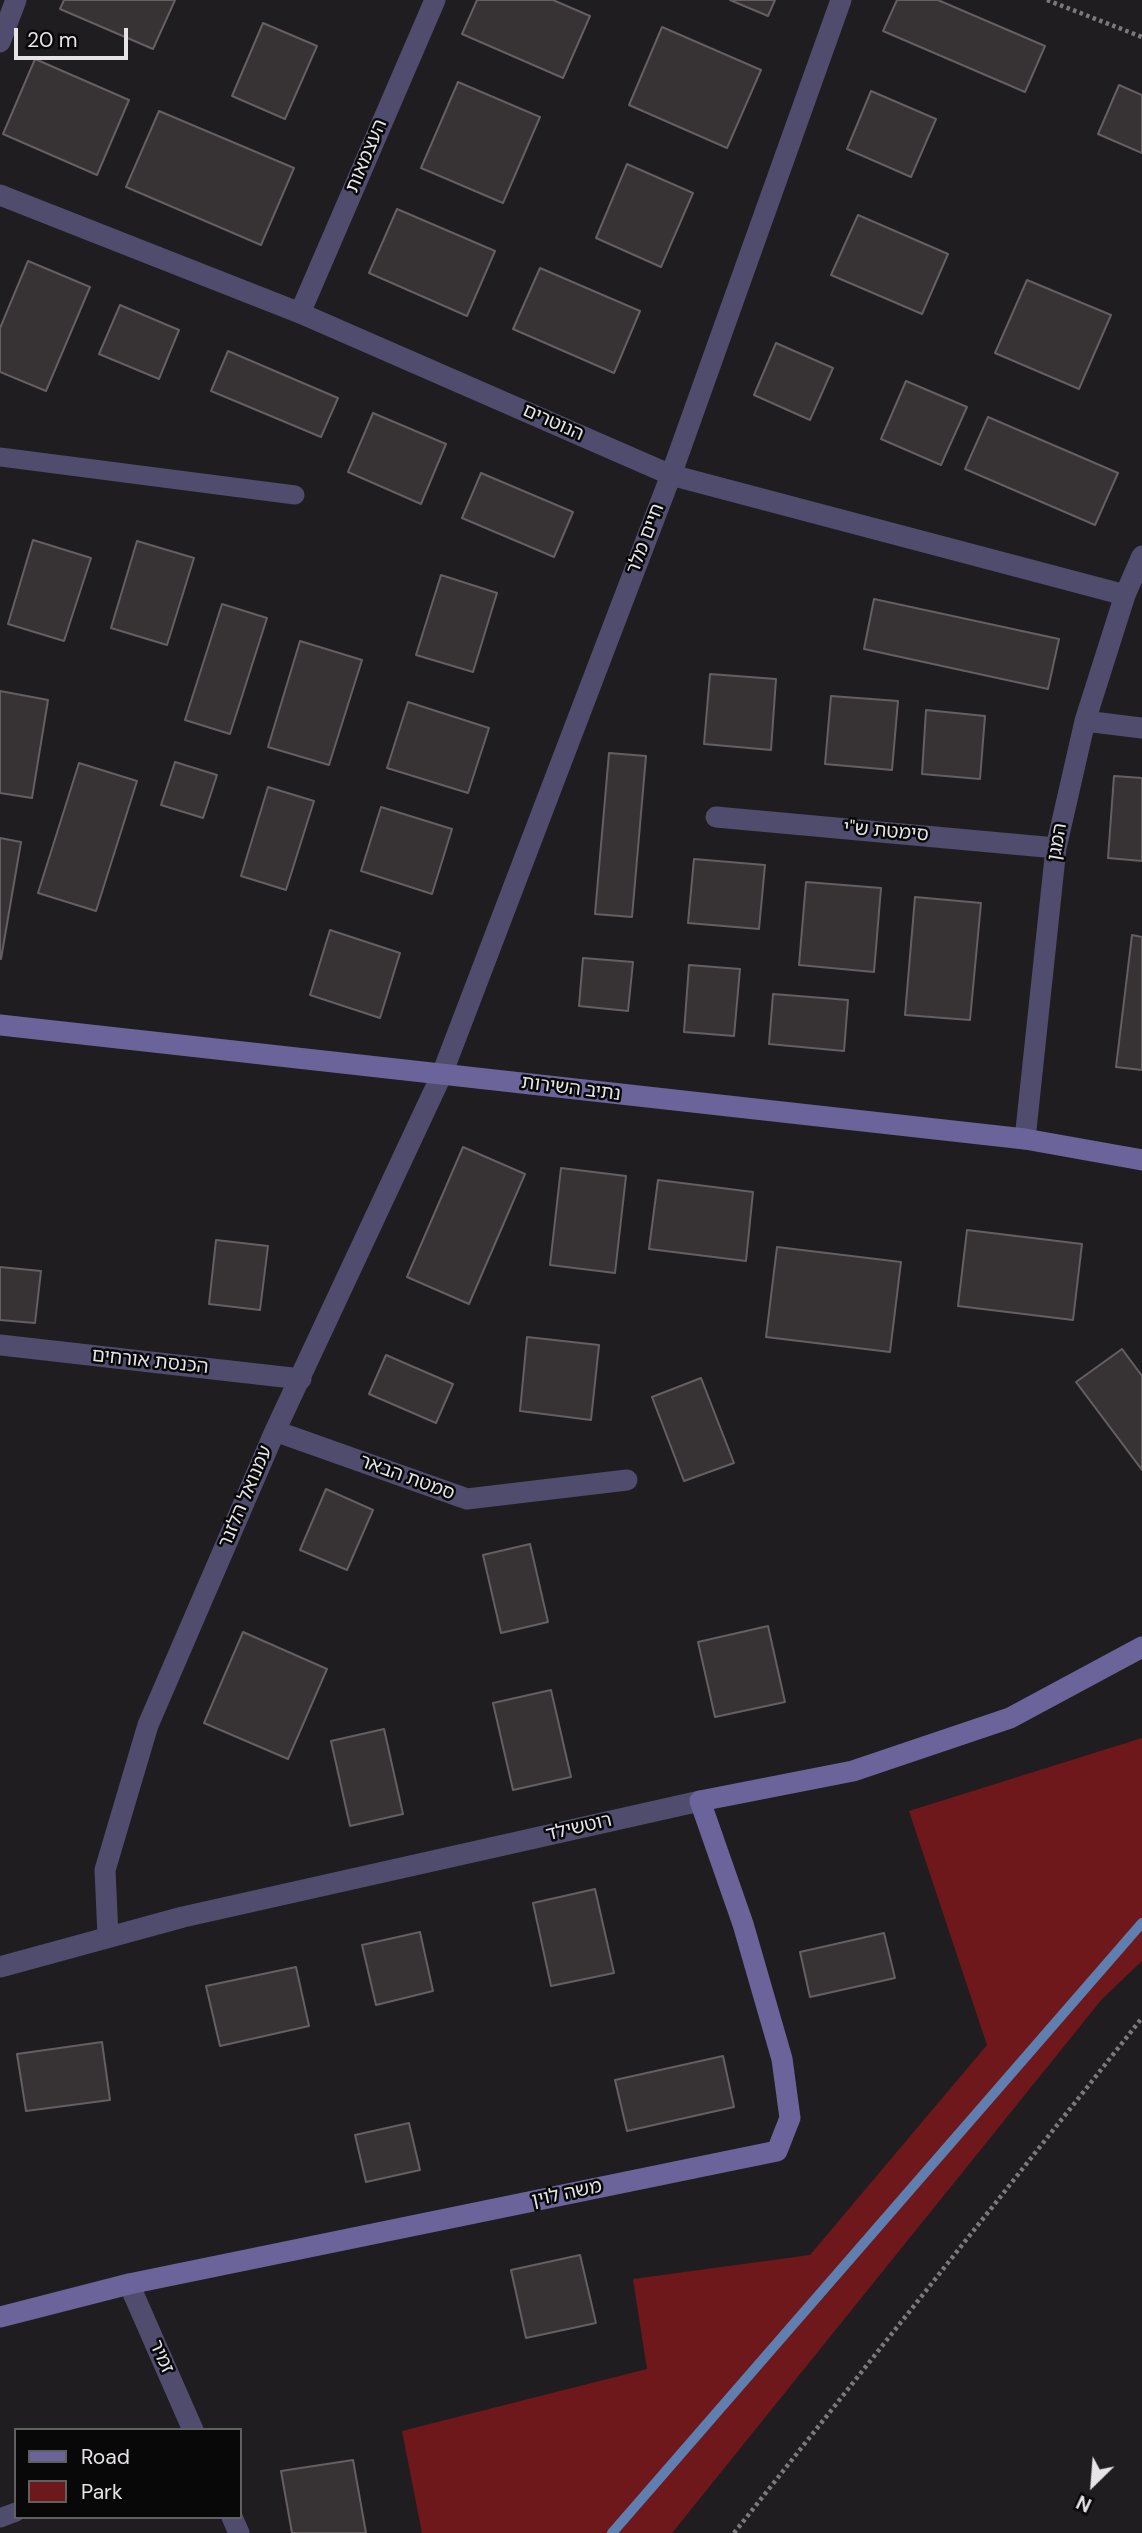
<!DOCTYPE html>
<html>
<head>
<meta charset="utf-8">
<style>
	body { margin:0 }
	#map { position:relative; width:1142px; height:2533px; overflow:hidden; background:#201d21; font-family:"DM Sans",sans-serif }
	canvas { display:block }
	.legend { position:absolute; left:14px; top:2428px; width:228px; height:91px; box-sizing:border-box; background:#090809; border:2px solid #616061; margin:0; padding:9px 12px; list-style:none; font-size:21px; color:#e6e4e6 }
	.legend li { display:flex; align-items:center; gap:14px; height:35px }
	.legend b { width:35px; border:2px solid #616061 }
	.north { position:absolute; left:1058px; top:2449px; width:70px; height:70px; -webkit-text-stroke:5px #090809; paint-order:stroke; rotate:205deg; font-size:19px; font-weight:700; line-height:28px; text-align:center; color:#e6e4e6 }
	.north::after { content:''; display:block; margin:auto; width:24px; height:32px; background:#e6e4e6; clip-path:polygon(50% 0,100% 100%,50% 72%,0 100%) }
	.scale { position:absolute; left:14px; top:28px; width:114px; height:32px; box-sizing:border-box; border:4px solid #e6e4e6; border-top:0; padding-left:9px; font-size:21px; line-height:24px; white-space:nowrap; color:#e6e4e6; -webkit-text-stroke:5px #090809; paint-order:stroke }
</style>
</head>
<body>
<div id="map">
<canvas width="1142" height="2533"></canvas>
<ul class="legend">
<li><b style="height:9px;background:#6b649a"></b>Road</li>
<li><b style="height:19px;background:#6f181b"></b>Park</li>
</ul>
<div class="north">N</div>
<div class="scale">20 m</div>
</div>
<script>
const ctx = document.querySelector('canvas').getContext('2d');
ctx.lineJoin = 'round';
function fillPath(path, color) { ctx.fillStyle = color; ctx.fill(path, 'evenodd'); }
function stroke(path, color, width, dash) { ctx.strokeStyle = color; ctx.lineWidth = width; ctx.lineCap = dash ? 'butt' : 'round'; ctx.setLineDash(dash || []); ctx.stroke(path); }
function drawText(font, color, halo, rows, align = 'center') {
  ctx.font = font + ' "DM Sans","Noto Sans Hebrew",sans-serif'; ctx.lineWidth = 5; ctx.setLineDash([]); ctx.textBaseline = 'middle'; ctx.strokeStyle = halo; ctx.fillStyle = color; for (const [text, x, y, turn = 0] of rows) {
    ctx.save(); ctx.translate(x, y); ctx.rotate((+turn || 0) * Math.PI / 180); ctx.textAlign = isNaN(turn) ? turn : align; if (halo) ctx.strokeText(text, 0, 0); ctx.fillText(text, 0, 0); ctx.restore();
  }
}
fillPath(new Path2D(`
	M 1142,1738 L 1142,1961 L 1102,1999 L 672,2533 L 422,2533 L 402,2431 L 647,2369 L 633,2279 L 810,2255 L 987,2045 L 909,1811 Z`), '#6f181b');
stroke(new Path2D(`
	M 612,2533 L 1142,1923`), '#5e7faf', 10);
const building = new Path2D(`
	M 64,0 L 175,0 L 153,49 L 60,9 Z
	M 477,0 L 553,0 L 590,16 L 563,78 L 462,34 Z
	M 730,0 L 775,0 L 768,16 Z
	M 897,0 L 938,0 L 1045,46 L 1025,92 L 883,31 Z
	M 263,23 L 317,46 L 285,119 L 232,96 Z
	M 662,27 L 761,70 L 727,148 L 629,105 Z
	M 35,59 L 129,100 L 97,175 L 3,134 Z
	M 458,82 L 540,117 L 503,203 L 421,168 Z
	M 1119,85 L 1142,95 L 1142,153 L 1098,134 Z
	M 871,91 L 936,119 L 911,177 L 847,149 Z
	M 159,111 L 294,168 L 261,245 L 126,187 Z
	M 627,164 L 693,193 L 661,267 L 596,238 Z
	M 397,209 L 495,251 L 467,316 L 369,273 Z
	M 858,215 L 948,254 L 922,314 L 831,275 Z
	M 28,261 L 90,287 L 46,391 L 0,372 L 0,328 Z
	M 540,268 L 640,311 L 614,373 L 513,329 Z
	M 1027,280 L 1111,315 L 1079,389 L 995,353 Z
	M 120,305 L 179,330 L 159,379 L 99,354 Z
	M 776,343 L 833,368 L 810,420 L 754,395 Z
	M 228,351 L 338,398 L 321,437 L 211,391 Z
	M 906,381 L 967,407 L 941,465 L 881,439 Z
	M 373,413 L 446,444 L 421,504 L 348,472 Z
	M 988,417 L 1118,473 L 1095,525 L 965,469 Z
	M 481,473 L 573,512 L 554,557 L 462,518 Z
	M 33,540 L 91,558 L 64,641 L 8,624 Z
	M 137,541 L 194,558 L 167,645 L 111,628 Z
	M 441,575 L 497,593 L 473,672 L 416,655 Z
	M 874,599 L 1059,639 L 1048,689 L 864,649 Z
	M 222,604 L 267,618 L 230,734 L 185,720 Z
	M 300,641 L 362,660 L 329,765 L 268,747 Z
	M 710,674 L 776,679 L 771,750 L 704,744 Z
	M 0,691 L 48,700 L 32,798 L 0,793 Z
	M 831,696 L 898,701 L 892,770 L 825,764 Z
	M 408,702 L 489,728 L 468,793 L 387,768 Z
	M 926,710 L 985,716 L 980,779 L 922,774 Z
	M 609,753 L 646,756 L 632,917 L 595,914 Z
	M 175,762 L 217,775 L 203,818 L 161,805 Z
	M 79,763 L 137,781 L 96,911 L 38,893 Z
	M 1114,776 L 1142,778 L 1142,861 L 1108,858 Z
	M 268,787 L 314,801 L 286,890 L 241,876 Z
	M 381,807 L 452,829 L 432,894 L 361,871 Z
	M 0,838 L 21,842 L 1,959 L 0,959 Z
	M 694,859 L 765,865 L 759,929 L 688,923 Z
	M 806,882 L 881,888 L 874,972 L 799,965 Z
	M 915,897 L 981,903 L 970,1020 L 905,1015 Z
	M 330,930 L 400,953 L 380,1018 L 310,995 Z
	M 1132,935 L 1142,937 L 1142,1070 L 1116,1067 Z
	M 583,958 L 633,962 L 628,1011 L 579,1006 Z
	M 689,965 L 740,969 L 734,1036 L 684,1032 Z
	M 773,994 L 848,1000 L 844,1051 L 769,1044 Z
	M 463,1147 L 525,1174 L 469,1304 L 407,1277 Z
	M 561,1168 L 626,1176 L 615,1273 L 550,1265 Z
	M 658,1180 L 753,1192 L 746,1261 L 649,1249 Z
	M 967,1230 L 1082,1244 L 1073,1320 L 958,1306 Z
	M 216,1240 L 268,1246 L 260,1310 L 209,1304 Z
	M 777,1247 L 901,1262 L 890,1352 L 766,1337 Z
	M 0,1267 L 41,1271 L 35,1323 L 0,1320 Z
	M 527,1337 L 599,1345 L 591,1420 L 520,1411 Z
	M 1122,1349 L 1142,1376 L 1142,1470 L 1076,1382 Z
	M 386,1355 L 453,1384 L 436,1423 L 369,1394 Z
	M 701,1378 L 734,1463 L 684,1481 L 652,1397 Z
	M 326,1489 L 373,1510 L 347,1570 L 300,1550 Z
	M 530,1544 L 548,1622 L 501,1633 L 483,1555 Z
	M 768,1626 L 785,1702 L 715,1717 L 698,1642 Z
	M 243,1632 L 327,1669 L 288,1759 L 204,1723 Z
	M 551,1690 L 571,1777 L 513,1790 L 493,1703 Z
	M 384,1729 L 403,1814 L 350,1826 L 331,1741 Z
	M 595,1889 L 614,1973 L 551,1986 L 533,1903 Z
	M 420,1932 L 433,1991 L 376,2005 L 362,1945 Z
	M 884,1933 L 895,1978 L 810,1997 L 800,1952 Z
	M 296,1967 L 309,2026 L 220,2046 L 206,1986 Z
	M 102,2042 L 110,2100 L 26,2111 L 17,2054 Z
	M 723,2056 L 734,2107 L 627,2131 L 615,2080 Z
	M 409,2123 L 420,2170 L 366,2182 L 355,2135 Z
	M 580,2255 L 596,2323 L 526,2338 L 511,2270 Z
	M 353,2460 L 366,2533 L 292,2533 L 281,2471 Z`);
fillPath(building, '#373234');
stroke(building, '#655f62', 2);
stroke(new Path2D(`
	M 1047,0 L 1142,37
	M 734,2533 L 1142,2018`), '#7b797c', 4.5, [3.5, 3.5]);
stroke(new Path2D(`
	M 0,457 L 295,495
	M 0,2518 L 16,2512`), '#4f4c6d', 19);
stroke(new Path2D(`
	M 0,42 L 16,0
	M 0,195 L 300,313 L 671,475 L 1125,595
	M 300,313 L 435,0
	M 1085,721 L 1142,728
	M 716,817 L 1056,848
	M 1025,1139 L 1056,848 L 1085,721 L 1125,595 L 1142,556
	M 0,1345 L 301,1379
	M 275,1431 L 467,1499 L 627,1480
	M 108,1936 L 105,1870 L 148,1725 L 275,1431 L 442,1074 L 671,475 L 841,0
	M 0,1967 L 183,1917 L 700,1801
	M 129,2284 L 193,2430
	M 232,2517 L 239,2533`), '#4f4c6d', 21);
stroke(new Path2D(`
	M 0,1025 L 1025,1139 L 1142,1160
	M 0,2317 L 129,2284 L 777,2151 L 790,2118 L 782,2059 L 743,1924 L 700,1801 L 853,1771 L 1010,1718 L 1142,1647`), '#6b649a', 21);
drawText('19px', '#e6e4e6', '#090809', [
	["העצמאות",367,156,-67],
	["הנוטרים",553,423,24],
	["חיים מלר",646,539,-69],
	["סימטת ש\"י",886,832,5],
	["המגן",1058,842,-80],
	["נתיב השירות",571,1089,7],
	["הכנסת אורחים",150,1362,6],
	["סמטת הבאר",407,1478,20],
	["עמנואל הלזנר",246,1497,-67],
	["רוטשילד",579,1828,-13],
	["משה לוין",567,2194,-12],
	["זמיר",161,2357,66]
]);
</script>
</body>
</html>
